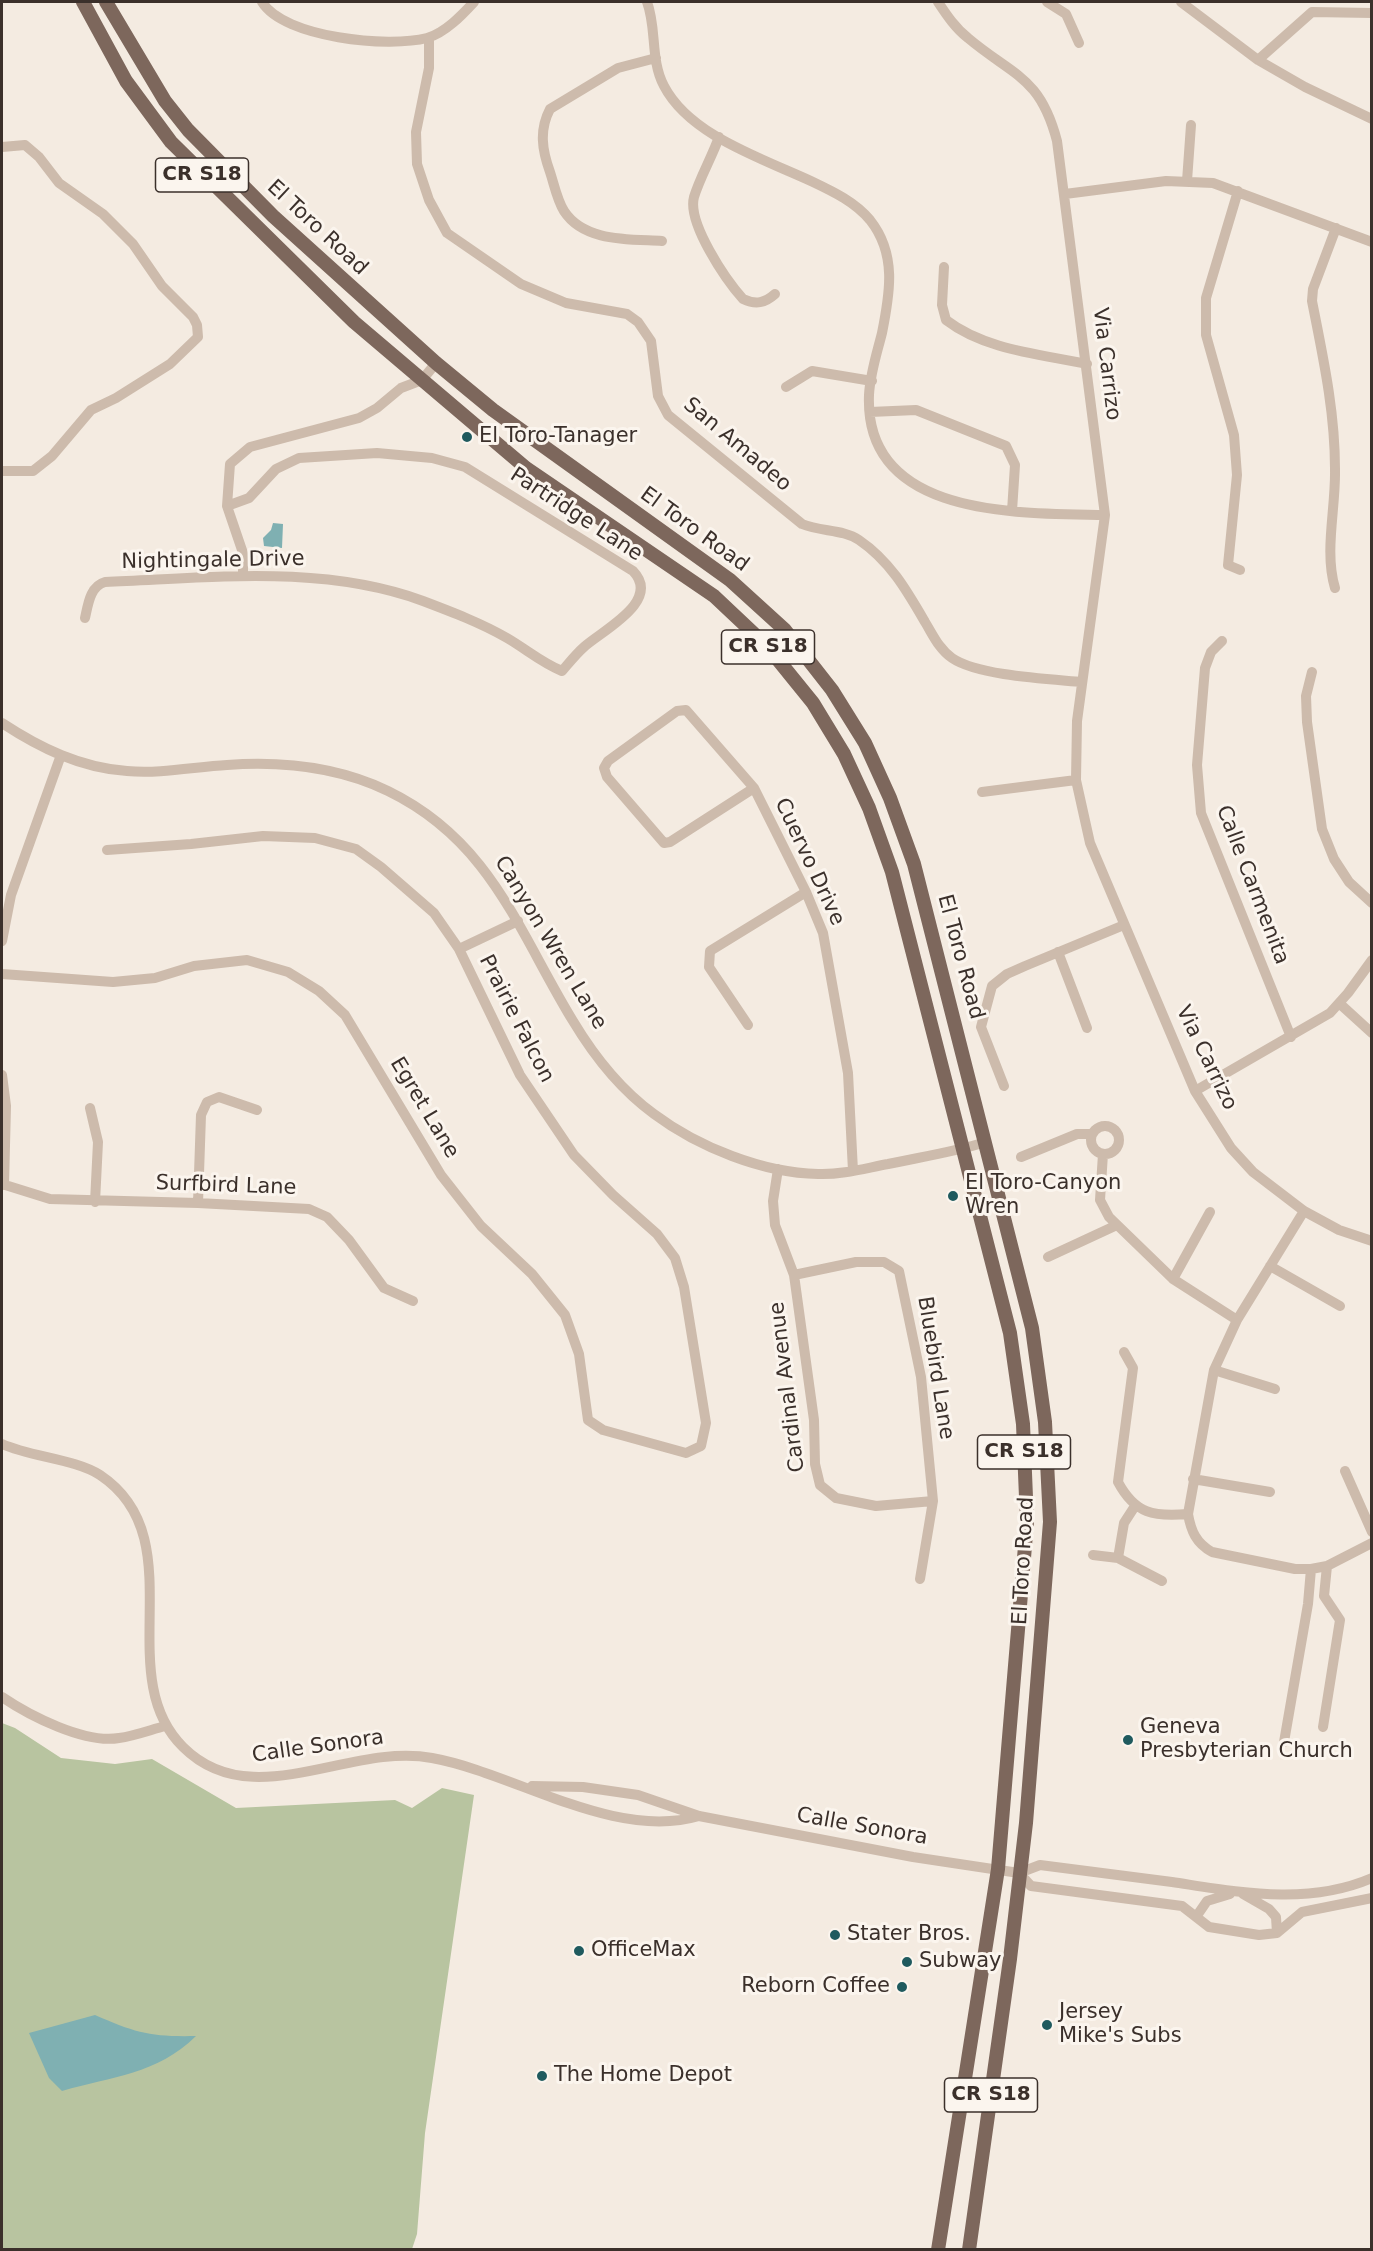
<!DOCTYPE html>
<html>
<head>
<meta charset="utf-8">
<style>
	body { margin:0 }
	#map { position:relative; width:1373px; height:2251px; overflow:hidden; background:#f4ebe1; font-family:"DejaVu Sans",sans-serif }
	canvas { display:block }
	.frame { position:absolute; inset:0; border:3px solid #3b302b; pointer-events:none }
</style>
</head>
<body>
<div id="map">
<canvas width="1373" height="2251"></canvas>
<div class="frame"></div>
</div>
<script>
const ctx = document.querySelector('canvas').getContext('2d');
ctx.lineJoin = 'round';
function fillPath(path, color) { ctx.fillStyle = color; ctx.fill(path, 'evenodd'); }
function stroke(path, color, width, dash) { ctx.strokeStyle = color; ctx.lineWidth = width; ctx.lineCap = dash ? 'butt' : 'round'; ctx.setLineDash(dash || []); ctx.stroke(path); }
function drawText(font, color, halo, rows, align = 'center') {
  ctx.font = font + ' "DejaVu Sans",sans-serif'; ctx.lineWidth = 6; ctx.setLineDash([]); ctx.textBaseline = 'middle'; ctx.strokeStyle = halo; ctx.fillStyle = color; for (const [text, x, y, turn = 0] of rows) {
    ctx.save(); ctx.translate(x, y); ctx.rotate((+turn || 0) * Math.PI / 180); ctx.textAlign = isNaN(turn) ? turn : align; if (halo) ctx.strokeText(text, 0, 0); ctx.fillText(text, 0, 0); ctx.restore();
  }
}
fillPath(new Path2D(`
	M 2,1723 L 15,1728 L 61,1758 L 115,1764 L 152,1759 L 236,1808 L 395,1800 L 412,1808 L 442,1788 L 474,1795 L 425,2133 L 417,2234 L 412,2249 L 2,2249 Z`), '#b8c4a0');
fillPath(new Path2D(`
	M 273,523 L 283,524 L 282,548 L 264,546 L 263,538 L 271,530 Z
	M 95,2015 C 136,2033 151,2037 196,2036 C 156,2075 113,2076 62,2091 L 49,2078 L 29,2033 Z`), '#7fb0b2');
stroke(new Path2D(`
	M 262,2 C 284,38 389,48 427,38 C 445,33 462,15 474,2
	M 647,2 C 657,28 650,60 664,86 C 690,136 764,159 813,182 C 834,192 855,202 870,220 C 897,254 890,293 882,333 C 877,353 870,374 869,395 C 864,519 1021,513 1105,515
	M 938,2 C 946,14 955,28 968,38 C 1013,76 1040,76 1057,141 L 1105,515 L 1077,721 L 1076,780 L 1090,843 L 1195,1091 L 1231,1148 L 1253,1172 L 1304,1211 L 1339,1230 L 1372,1241
	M 1047,2 L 1066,14 L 1079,43
	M 1181,2 L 1258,60 L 1305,87 L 1372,119
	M 429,38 L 429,68 L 416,132 L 417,164 L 429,200 L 447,233 L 521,284 L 566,303 L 627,314 L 638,322 L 651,341 L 658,396 L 668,415 L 802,524 C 821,532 843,529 859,540 C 890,561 907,591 925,622 C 933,635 939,649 952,658 C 978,676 1050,679 1082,682
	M 656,58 L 618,68 L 550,109 C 539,130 542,150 550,172 C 554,184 557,200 564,211 C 584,242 629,239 662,241
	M 1258,60 L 1312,12 L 1372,13
	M 719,137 C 712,157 700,177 694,197 C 687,223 726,280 743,299 C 756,305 765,303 775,294
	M 2,147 L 25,145 L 39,157 L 59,183 L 103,214 L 133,244 L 162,286 L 193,317 L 197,325 L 198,337 L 170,364 L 116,398 L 91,410 L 52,456 L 33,471 L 2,471
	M 1187,181 L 1191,125
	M 1238,191 L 1206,298 L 1206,335 L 1234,435 L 1237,475 L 1228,565 L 1240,570
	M 1065,194 L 1166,181 L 1213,183 L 1372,242
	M 944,267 L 942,305 L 946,320 C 985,350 1040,354 1087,364
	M 786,387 L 812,371 L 872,381
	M 870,412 L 916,410 L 1006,446 L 1015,465 L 1012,511
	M 243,576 L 243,553 L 227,506 L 230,464 L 250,447 L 359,418 L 377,408 L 401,388 L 422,380 L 436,363
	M 1335,588 C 1324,551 1336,508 1335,469 C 1335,411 1323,357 1312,301 L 1313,289 L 1336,228
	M 85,618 C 88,605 90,586 105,582 C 211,578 322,564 423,601 C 452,612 481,623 507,638 C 526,649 542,663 562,671 C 569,663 576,654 584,647 C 603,630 662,601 633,571 L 465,467 L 432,458 L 377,453 L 299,458 L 276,469 L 249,498 L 227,506
	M 1222,641 L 1211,652 L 1205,668 L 1197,765 L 1201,813 L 1291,1037
	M 1312,672 L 1306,696 L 1307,722 L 1322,829 L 1334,859 L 1349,882 L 1372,903
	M 2,723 C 40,748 81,768 127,771 C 160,774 194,767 227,765 C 282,761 338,767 388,791 C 491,841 518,931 573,1021 C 594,1056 621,1090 654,1114 C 698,1147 763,1173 818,1174 C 842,1175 866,1168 888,1164 C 921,1157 954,1152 986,1142
	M 754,788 L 670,842 L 664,843 L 607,777 L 604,768 L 608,761 L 677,711 L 686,710 L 754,788 L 806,892 L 823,933 L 848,1073 L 853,1171
	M 982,792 L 1076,780
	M 2,941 L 11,895 L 61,755
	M 459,949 L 518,921
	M 1058,952 L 1087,1028
	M 2,974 L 113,982 L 155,978 L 194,966 L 247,960 L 288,972 L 319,991 L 345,1015 L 441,1175 L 481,1226 L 532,1274 L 565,1315 L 579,1354 L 588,1420 L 603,1430 L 686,1453 L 701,1446 L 706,1423 L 684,1287 L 675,1258 L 657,1234 L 613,1195 L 574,1155 L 520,1075 L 459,949 L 434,913 L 381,867 L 356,849 L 315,838 L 263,836 L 191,844 L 107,850
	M 1339,1003 L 1372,1033
	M 748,1025 L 709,967 L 710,951 L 806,892
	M 2,1075 L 6,1106 L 4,1185
	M 1004,1086 L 981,1027 L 992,986 L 1007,974 L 1025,966 L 1124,925
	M 1195,1091 L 1330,1013 L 1348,993 L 1372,960
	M 90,1108 L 98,1142 L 95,1202
	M1091 1140a14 14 0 1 1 28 0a14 14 0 1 1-28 0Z
	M 1103,1154 L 1100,1200 L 1109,1217 L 1173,1279 L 1237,1320
	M 1021,1157 L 1077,1134 L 1092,1134
	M 778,1169 L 773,1201 L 775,1225 L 794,1275 L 814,1420 L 815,1464 L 820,1485 L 836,1498 L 876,1506 L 933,1501
	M 2,1184 L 50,1199 L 198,1203 L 309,1209 L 327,1217 L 349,1240 L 384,1288 L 413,1301
	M 198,1203 L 201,1115 L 207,1102 L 219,1097 L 257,1110
	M 1304,1211 L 1237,1320 L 1214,1370 L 1188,1514 C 1191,1531 1196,1543 1212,1552 L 1295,1569 L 1311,1569 L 1327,1566 L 1372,1543
	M 1048,1257 L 1117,1225
	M 1270,1266 L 1340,1306
	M 794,1275 L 856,1262 L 884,1262 L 899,1271 L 921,1377 L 933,1501 L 920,1579
	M 1173,1279 L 1210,1212
	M 1124,1352 L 1133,1368 L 1118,1482 C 1135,1514 1154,1517 1188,1514
	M 1214,1370 L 1275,1389
	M 2,1444 C 31,1457 75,1459 100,1475 C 196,1539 109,1674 183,1747 C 252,1816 350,1742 432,1758 C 515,1773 614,1841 699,1816
	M 1345,1471 L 1372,1532
	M 1193,1479 L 1270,1492
	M 1093,1555 L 1118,1558 L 1162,1581
	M 1118,1558 L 1124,1523 L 1135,1506
	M 2,1697 C 30,1716 85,1744 119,1738 C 134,1736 150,1730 165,1726
	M 1323,1727 L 1340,1620 L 1324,1596 L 1327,1566
	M 1284,1742 L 1308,1604 L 1311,1569
	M 532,1786 L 583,1787 L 638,1795 L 699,1816 L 913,1857 L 1019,1873 L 1031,1886 L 1182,1906 L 1209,1927 L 1259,1935 L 1277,1933 L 1302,1912 L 1372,1898
	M 1019,1873 L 1040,1865 C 1084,1871 1128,1876 1172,1882 C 1239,1892 1307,1906 1372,1878
	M 1243,1894 L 1269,1909 L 1276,1917 L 1277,1933
	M 1196,1917 L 1207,1901 L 1230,1894`), '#cdbbac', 10);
stroke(new Path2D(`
	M 83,2 L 126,81 L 171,142 L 354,322 L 526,468 L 714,596 L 766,645 L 813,703 L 844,754 L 869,808 L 892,872 L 1010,1333 L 1023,1424 L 1027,1522 L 998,1869 L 938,2250
	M 106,2 L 165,101 L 188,130 L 273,216 L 436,363 L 493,410 L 730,580 L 785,630 L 832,690 L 865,743 L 890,798 L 914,864 L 1032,1328 L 1045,1422 L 1050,1522 L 1026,1823 L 1010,1959 L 969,2250`), '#7d675c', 14);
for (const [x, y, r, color] of [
	[467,437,6,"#1f5a5e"],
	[953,1196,6,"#1f5a5e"],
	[1128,1740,6,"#1f5a5e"],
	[835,1935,6,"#1f5a5e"],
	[579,1951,6,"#1f5a5e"],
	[907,1962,6,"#1f5a5e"],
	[902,1987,6,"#1f5a5e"],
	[1047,2025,6,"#1f5a5e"],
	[542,2076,6,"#1f5a5e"]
]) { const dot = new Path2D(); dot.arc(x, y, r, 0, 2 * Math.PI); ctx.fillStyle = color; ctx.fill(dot); stroke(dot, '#fbf5ee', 2); }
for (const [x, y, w] of [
	[202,175,93],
	[768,647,93],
	[1024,1452,93],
	[991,2095,93]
]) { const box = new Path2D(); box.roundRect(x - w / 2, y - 17, w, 34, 4.5); ctx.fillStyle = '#fbf5ee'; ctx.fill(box); stroke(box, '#3b302b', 1.5); }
drawText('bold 20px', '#3b302b', null, [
	["CR S18",202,175],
	["CR S18",768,647],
	["CR S18",1024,1452],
	["CR S18",991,2095]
]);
drawText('21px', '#3b302b', '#fbf5ee', [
	["El Toro Road",317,228,43],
	["Via Carrizo",1106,364,83],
	["San Amadeo",737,445,40],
	["Partridge Lane",576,515,33],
	["El Toro Road",694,530,36],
	["Nightingale Drive",213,561,-1],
	["Cuervo Drive",809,862,65],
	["Calle Carmenita",1252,885,69],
	["Canyon Wren Lane",550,943,59],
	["El Toro Road",960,957,75],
	["Prairie Falcon",516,1019,63],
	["Via Carrizo",1206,1058,64],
	["Egret Lane",424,1108,59],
	["Surfbird Lane",226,1186,2],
	["Bluebird Lane",935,1368,81],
	["Cardinal Avenue",788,1387,-97],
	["El Toro Road",1024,1561,-87],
	["Calle Sonora",318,1747,-8],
	["Calle Sonora",862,1827,10]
]);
drawText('21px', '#3b302b', '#fbf5ee', [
	["El Toro-Tanager",479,437],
	["El Toro-Canyon",965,1184],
	["Wren",965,1208],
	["Geneva",1140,1728],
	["Presbyterian Church",1140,1752],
	["Stater Bros.",847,1935],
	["OfficeMax",591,1951],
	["Subway",919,1962],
	["Reborn Coffee",890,1987,"right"],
	["Jersey",1059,2013],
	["Mike's Subs",1059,2037],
	["The Home Depot",554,2076]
], 'left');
</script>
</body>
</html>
